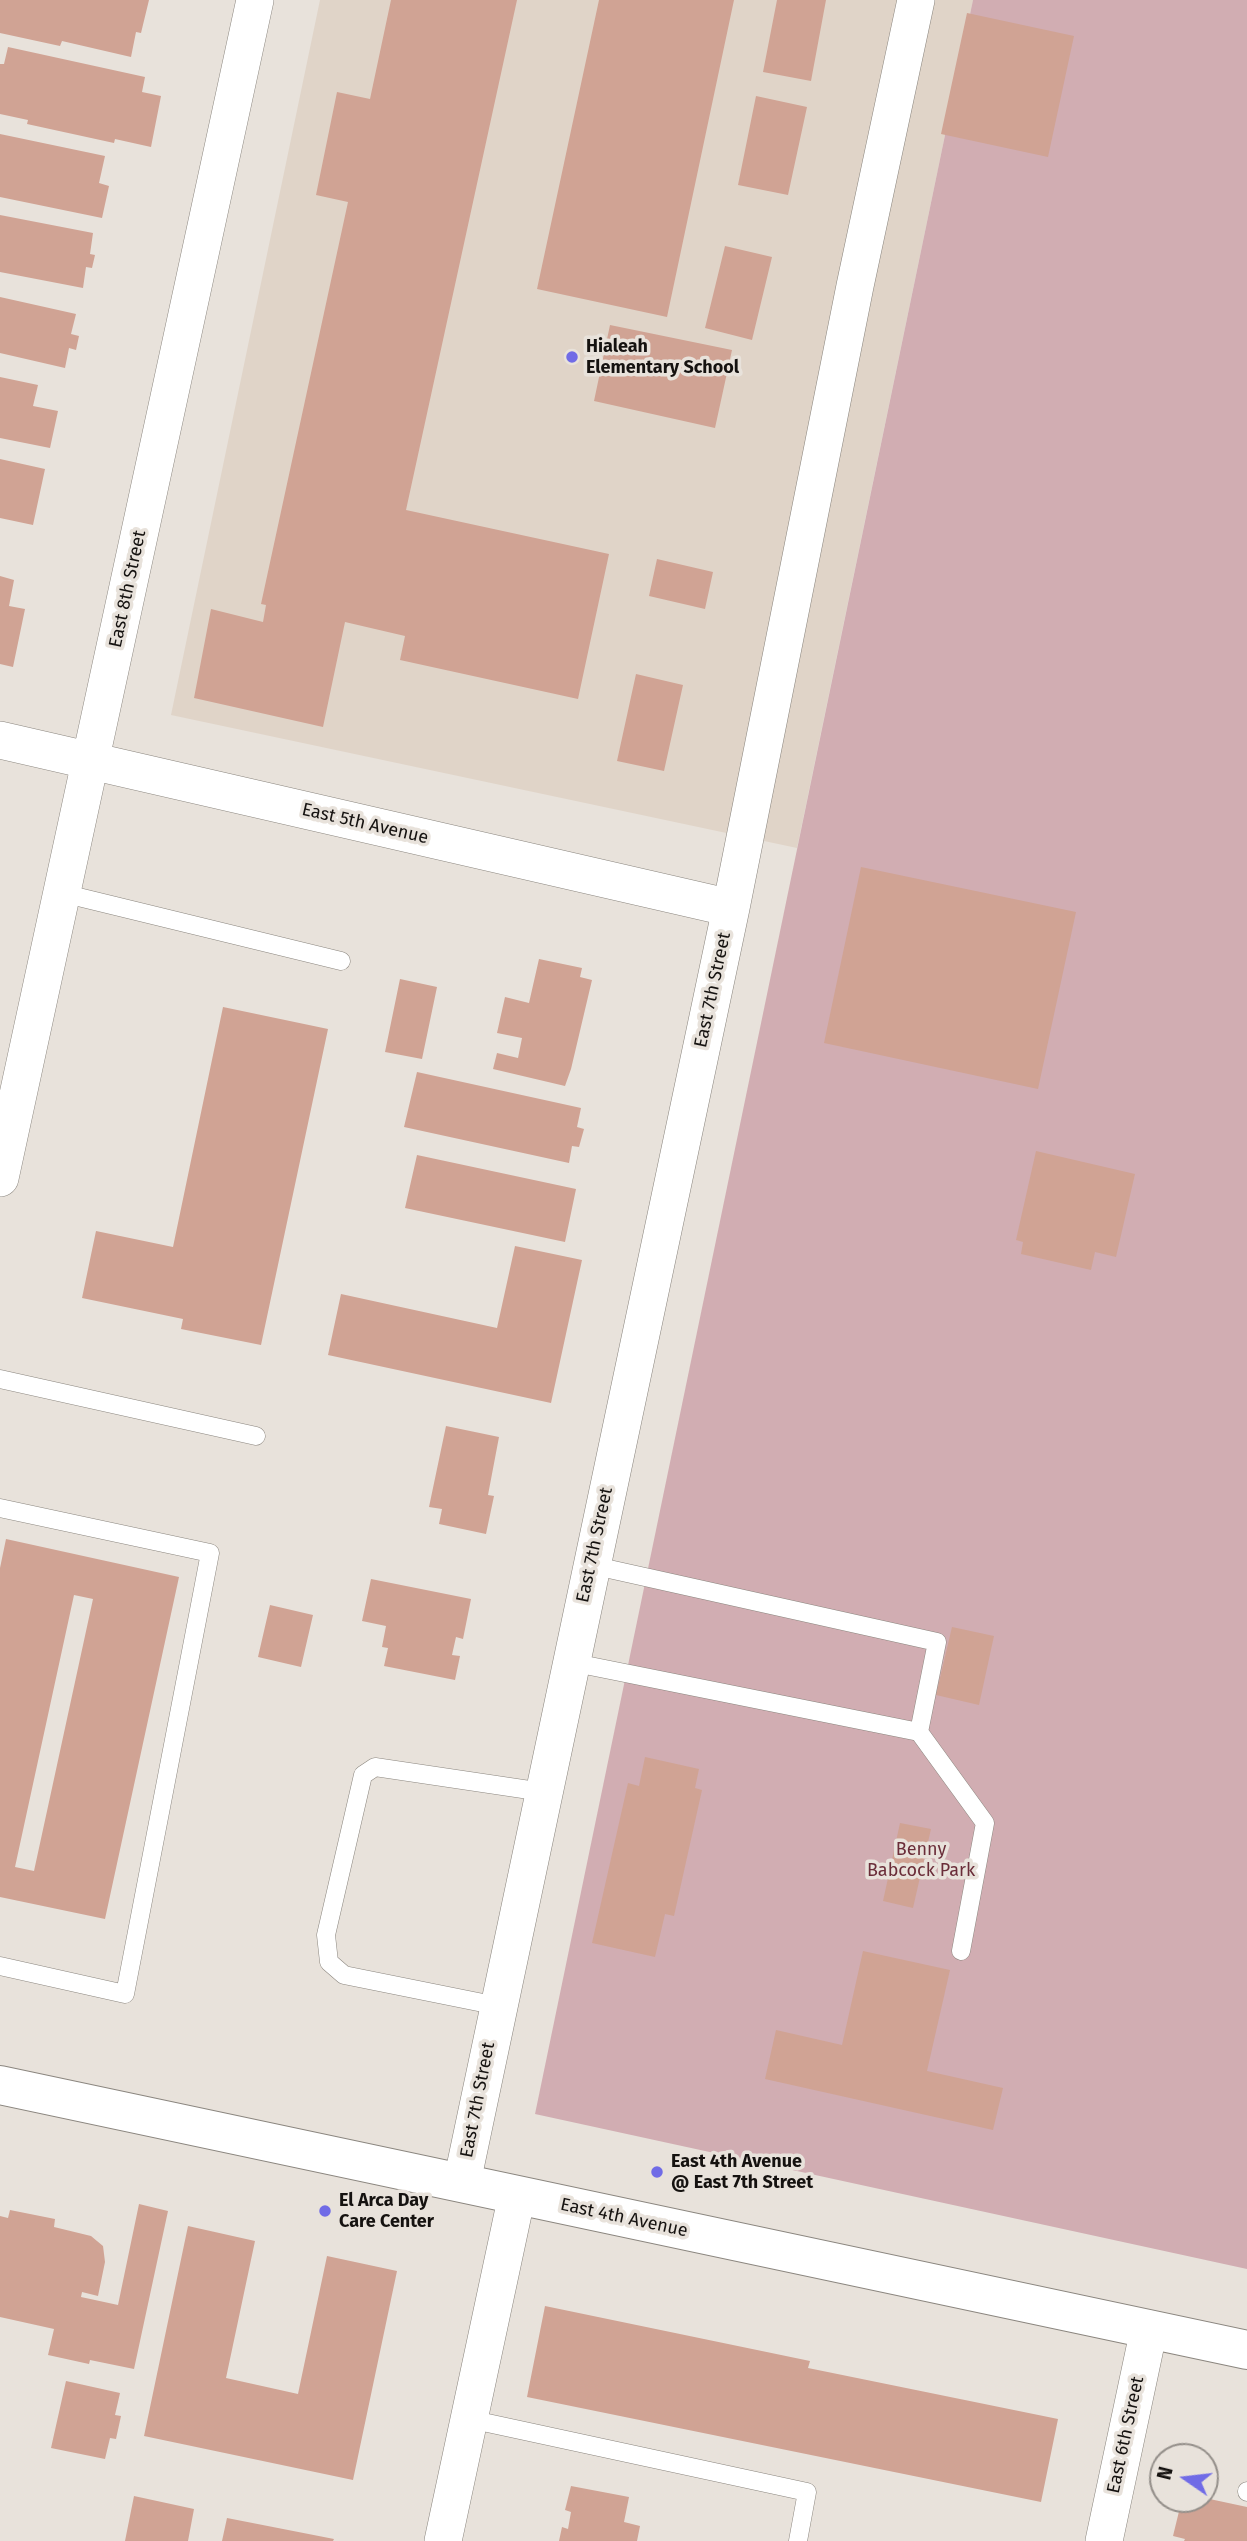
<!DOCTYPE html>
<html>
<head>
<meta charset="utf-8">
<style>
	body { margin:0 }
	#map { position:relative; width:1247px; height:2541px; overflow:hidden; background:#e8e2db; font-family:"Fira Sans",sans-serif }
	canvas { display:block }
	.north { position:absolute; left:1149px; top:2443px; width:70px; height:70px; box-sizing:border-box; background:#e8e2db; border:2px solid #948f8a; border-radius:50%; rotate:284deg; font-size:19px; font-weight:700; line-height:28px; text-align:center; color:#151210 }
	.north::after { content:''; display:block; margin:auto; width:24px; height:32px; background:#706be6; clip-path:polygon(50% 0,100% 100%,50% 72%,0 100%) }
</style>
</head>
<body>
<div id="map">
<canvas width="1247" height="2541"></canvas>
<div class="north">N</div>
</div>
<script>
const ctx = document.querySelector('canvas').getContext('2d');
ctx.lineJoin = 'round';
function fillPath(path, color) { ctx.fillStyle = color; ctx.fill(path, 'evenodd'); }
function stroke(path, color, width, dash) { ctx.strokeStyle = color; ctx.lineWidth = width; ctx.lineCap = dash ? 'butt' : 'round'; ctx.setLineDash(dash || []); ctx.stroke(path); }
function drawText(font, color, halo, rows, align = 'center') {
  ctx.font = font + ' "Fira Sans",sans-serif'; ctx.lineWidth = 7; ctx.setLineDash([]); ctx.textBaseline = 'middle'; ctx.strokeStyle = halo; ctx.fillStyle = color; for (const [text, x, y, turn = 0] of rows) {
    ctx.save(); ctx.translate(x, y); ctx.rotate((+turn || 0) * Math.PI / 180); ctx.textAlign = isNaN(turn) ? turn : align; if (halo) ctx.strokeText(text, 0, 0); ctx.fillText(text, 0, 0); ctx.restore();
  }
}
fillPath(new Path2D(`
	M 320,0 L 973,0 L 797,848 L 171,715 Z`), '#e0d4c8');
fillPath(new Path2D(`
	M 973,0 L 1247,0 L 1247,2269 L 535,2114 Z`), '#d1adb2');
fillPath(new Path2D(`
	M 0,0 L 149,0 L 141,33 L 136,32 L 131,57 L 62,41 L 60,46 L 0,33 Z
	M 391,0 L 517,0 L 406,510 L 609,554 L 578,699 L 400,660 L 405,636 L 345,622 L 323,727 L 194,698 L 211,609 L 263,622 L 266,605 L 261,604 L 348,202 L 316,195 L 337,92 L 370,99 Z
	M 599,0 L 734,0 L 667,317 L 537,289 Z
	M 777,0 L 826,0 L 811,81 L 763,72 Z
	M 967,13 L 1074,36 L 1048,157 L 941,134 Z
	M 8,47 L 145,77 L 142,92 L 161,96 L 151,147 L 115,139 L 114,143 L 27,124 L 28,120 L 0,114 L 0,64 L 4,64 Z
	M 756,96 L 807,107 L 788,195 L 738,185 Z
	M 0,134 L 105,156 L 99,183 L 109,186 L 102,218 L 0,197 Z
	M 0,215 L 93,233 L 90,254 L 95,255 L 92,268 L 86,267 L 83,288 L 0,272 Z
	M 725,246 L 772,257 L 752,340 L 705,328 Z
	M 0,297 L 76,314 L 71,334 L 79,336 L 76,350 L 69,348 L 65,368 L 0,353 Z
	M 610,325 L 732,350 L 715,428 L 594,401 Z
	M 0,377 L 38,385 L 33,406 L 58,411 L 50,448 L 0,438 Z
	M 0,459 L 45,469 L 33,525 L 0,518 Z
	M 657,559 L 713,572 L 705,609 L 649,596 Z
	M 0,576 L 14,580 L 9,606 L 25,609 L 13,667 L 0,664 Z
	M 636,674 L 683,685 L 664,771 L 617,761 Z
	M 861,867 L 1076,912 L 1038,1089 L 824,1043 Z
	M 539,959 L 582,968 L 580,977 L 592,980 L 571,1069 L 565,1086 L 493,1069 L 497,1053 L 518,1058 L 522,1038 L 497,1033 L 505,997 L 529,1003 Z
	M 400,979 L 437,987 L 422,1059 L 385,1052 Z
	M 223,1007 L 328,1029 L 261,1345 L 181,1329 L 183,1319 L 82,1298 L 96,1231 L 173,1247 Z
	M 417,1072 L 581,1108 L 577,1127 L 584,1129 L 579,1147 L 572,1146 L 569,1163 L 404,1127 Z
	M 1036,1151 L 1135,1174 L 1116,1257 L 1095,1252 L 1091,1270 L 1021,1254 L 1023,1242 L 1016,1240 Z
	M 417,1155 L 576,1189 L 565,1242 L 405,1208 Z
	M 515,1246 L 582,1260 L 551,1403 L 328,1355 L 341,1294 L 497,1328 Z
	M 446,1426 L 499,1437 L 488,1495 L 494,1496 L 486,1534 L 439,1524 L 442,1509 L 429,1507 Z
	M 6,1539 L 179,1577 L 105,1919 L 0,1897 L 0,1568 ZM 74,1595 L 93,1599 L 34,1871 L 15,1867 Z
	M 371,1579 L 471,1599 L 463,1639 L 456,1637 L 452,1655 L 460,1656 L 455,1680 L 384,1666 L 388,1648 L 382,1647 L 386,1626 L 362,1621 Z
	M 270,1605 L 313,1615 L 301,1667 L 258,1657 Z
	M 952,1627 L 994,1636 L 979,1705 L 936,1695 Z
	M 645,1757 L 699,1769 L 695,1788 L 702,1790 L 674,1916 L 665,1914 L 655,1957 L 592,1943 L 628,1783 L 639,1786 Z
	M 900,1823 L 931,1829 L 913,1908 L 883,1901 Z
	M 863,1951 L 950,1970 L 927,2071 L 1003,2088 L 993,2130 L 765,2079 L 776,2030 L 842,2045 Z
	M 139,2204 L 168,2211 L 134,2369 L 90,2360 L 89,2364 L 48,2355 L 54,2329 L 0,2317 L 0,2216 L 8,2218 L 10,2210 L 55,2219 L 54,2227 L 91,2236 L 103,2246 L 105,2262 L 98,2296 L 82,2292 L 81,2297 L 118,2305 Z
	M 188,2226 L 255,2241 L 226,2378 L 298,2394 L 327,2256 L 397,2271 L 353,2480 L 144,2436 Z
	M 545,2306 L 810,2361 L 808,2368 L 1058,2419 L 1041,2502 L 527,2397 Z
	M 66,2381 L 120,2393 L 115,2415 L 121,2416 L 116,2439 L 110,2438 L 105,2459 L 51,2448 Z
	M 571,2486 L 629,2497 L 624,2522 L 640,2526 L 637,2541 L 559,2541 L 562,2527 L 568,2529 L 571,2512 L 565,2510 Z
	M 134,2496 L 194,2509 L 188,2541 L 125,2541 Z
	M 1205,2498 L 1247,2507 L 1247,2541 L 1184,2541 L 1185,2539 L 1173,2536 L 1182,2499 Z
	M 227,2518 L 334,2539 L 333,2541 L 222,2541 Z`), '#d0a394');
const service = new Path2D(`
	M 62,893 L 341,961
	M 0,1379 L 256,1436
	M 0,1508 L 210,1553 L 125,1994 L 0,1966
	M 570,1662 L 919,1732 L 937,1642 L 591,1565
	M 919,1732 L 985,1823 L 961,1951
	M 498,2006 L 344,1975 L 329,1962 L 326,1935 L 363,1775 L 375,1767 L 543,1792
	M 469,2419 L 807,2492 L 798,2541
	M 1247,2492 L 1247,2491`);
const minor = new Path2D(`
	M 0,740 L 731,908
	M 0,1178 L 255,0
	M 462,2182 L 731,908 L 855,286 L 916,0
	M 443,2541 L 517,2195
	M 1104,2541 L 1149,2329`);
const secondary = new Path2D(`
	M 0,2085 L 1247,2350`);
stroke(service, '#8b867f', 19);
stroke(minor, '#8b867f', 38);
stroke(secondary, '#8b867f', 40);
stroke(service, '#fff', 18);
stroke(minor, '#fff', 37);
stroke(secondary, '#fff', 38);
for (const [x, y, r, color] of [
	[572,357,7,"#706be6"],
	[657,2172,7,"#706be6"],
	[325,2211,7,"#706be6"]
]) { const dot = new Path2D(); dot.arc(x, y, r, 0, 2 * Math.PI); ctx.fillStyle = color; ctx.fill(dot); stroke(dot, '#e8e2db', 2.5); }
drawText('bold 18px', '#151210', '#e8e2db', [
	["Hialeah",586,347],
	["Elementary School",586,368],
	["East 4th Avenue",671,2162],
	["@ East 7th Street",671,2183],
	["El Arca Day",339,2201],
	["Care Center",339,2222]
], 'left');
drawText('18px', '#151210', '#e8e2db', [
	["East 8th Street",128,589,-78],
	["East 5th Avenue",365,824,13],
	["East 7th Street",713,990,-78],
	["East 7th Street",595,1545,-78],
	["East 7th Street",478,2100,-79],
	["East 4th Avenue",624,2218,12],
	["East 6th Street",1126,2435,-78]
]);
drawText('18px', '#6a2d39', '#e8e2db', [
	["Benny",921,1850],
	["Babcock Park",921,1871]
]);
</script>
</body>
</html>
